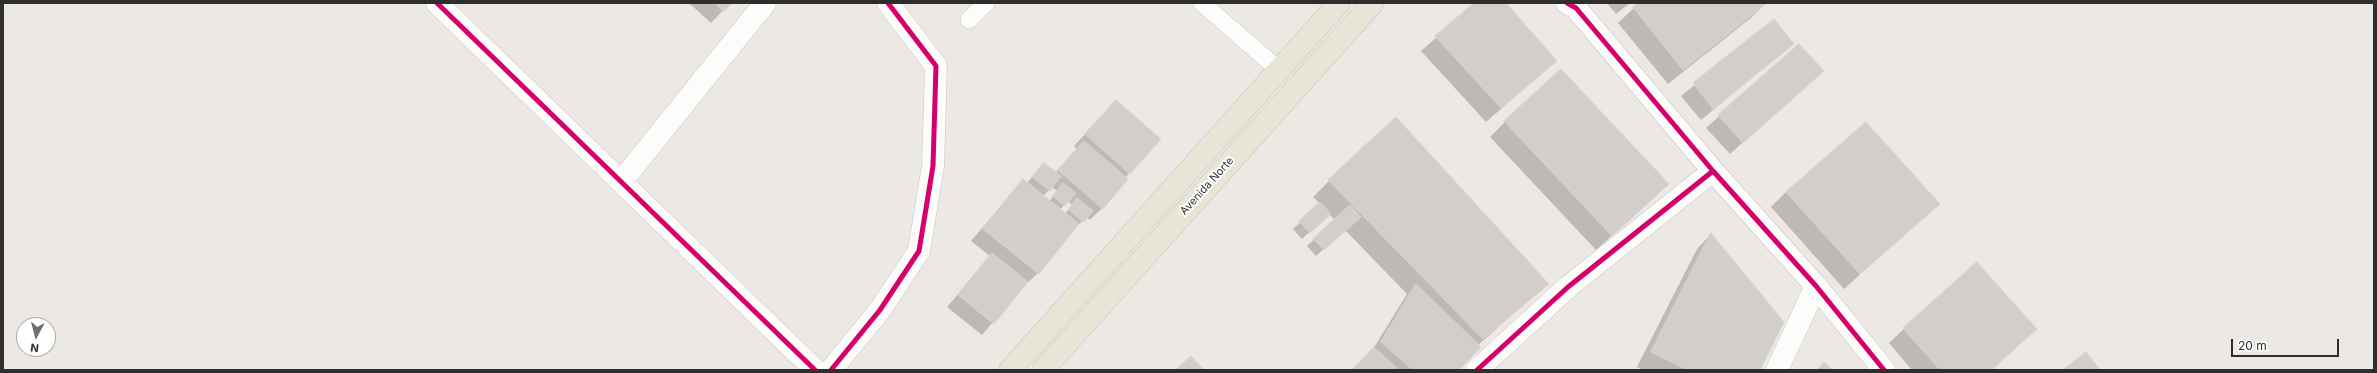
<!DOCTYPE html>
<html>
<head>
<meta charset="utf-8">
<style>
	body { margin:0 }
	#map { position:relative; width:2377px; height:373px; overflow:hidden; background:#ece8e4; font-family:Inter,sans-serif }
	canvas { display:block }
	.frame { position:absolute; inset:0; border:4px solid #2e2e2e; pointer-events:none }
	.north { position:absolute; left:16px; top:317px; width:40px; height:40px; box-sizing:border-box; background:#fff; border:1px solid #ababab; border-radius:50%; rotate:187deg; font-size:11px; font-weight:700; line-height:16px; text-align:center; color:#2e2e2e }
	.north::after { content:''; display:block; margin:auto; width:14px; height:18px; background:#706f6e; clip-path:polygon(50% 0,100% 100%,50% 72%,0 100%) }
	.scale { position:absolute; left:2231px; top:339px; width:108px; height:18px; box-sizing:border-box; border:2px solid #2e2e2e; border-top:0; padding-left:5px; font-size:12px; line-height:14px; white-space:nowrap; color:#2e2e2e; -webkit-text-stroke:3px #fff; paint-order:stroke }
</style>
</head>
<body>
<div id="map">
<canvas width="2377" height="373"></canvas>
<div class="frame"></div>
<div class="north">N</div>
<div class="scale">20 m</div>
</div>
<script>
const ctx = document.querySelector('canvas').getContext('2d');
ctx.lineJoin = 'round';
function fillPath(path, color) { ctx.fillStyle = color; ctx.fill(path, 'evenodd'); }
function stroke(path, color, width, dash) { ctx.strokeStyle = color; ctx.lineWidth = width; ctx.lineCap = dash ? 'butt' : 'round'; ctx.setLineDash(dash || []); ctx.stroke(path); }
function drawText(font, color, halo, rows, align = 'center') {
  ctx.font = font + ' Inter,sans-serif'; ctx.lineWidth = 4; ctx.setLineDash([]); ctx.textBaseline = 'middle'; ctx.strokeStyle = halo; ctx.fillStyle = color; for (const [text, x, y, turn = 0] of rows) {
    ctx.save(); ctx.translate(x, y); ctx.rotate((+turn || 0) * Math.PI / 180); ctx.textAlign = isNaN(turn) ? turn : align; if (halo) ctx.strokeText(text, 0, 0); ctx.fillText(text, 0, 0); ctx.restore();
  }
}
fillPath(new Path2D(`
	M 689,3 L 730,3 L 711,23 Z
	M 1476,3 L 1504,3 L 1556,61 L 1486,122 L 1421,51 Z
	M 1607,3 L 1630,3 L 1616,14 Z
	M 1639,3 L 1766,3 L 1752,17 L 1668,84 L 1618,23 Z
	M 1774,20 L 1793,44 L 1701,120 L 1681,96 Z
	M 1799,45 L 1822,71 L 1730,154 L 1706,128 Z
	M 1116,101 L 1129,173 L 1102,208 L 1090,220 L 1087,217 L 1075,228 L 1038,273 L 1025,285 L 982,335 L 947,307 L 990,256 L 971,241 L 1023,180 L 1027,183 L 1044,164 L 1055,173 L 1077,149 L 1074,146 ZM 1052,187 L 1057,191 L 1049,201 L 1043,196 ZM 1068,201 L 1072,205 L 1065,214 L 1060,210 Z
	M 1505,122 L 1652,199 L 1596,250 L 1490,137 Z
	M 1329,181 L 1547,284 L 1477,346 L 1457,370 L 1353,370 L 1373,349 L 1407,294 L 1345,230 L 1316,256 L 1307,246 L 1335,220 L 1329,214 L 1302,239 L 1293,229 L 1320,204 L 1313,197 Z
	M 1786,192 L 1938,204 L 1844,289 L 1771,207 Z
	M 1711,234 L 1759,370 L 1644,370 L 1637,367 L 1697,249 Z
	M 1904,329 L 2036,329 L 1992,370 L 1912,370 L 1889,343 Z
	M 1824,363 L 1831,370 L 1817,370 Z`), '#0003');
const building = new Path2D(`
	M 715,3 L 732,3 L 724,11 Z
	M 1474,3 L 1506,3 L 1557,61 L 1501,108 L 1435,36 Z
	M 1638,3 L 1767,3 L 1683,70 L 1633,7 Z
	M 1774,19 L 1794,44 L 1713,109 L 1693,83 Z
	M 1799,44 L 1824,71 L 1743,143 L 1718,115 Z
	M 1561,69 L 1669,184 L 1612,236 L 1504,121 Z
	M 1116,100 L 1161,139 L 1130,174 L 1085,134 Z
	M 1396,117 L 1549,284 L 1483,339 L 1328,180 Z
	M 1866,122 L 1940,204 L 1860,274 L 1786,192 Z
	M 1084,141 L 1128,179 L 1103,209 L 1058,170 Z
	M 1044,163 L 1061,176 L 1050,191 L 1032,177 Z
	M 1023,179 L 1079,224 L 1039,274 L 983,229 Z
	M 1063,183 L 1076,193 L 1065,206 L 1053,196 Z
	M 1077,198 L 1093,211 L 1084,222 L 1069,210 Z
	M 1320,202 L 1331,214 L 1310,233 L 1299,221 Z
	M 1350,205 L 1361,217 L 1324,250 L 1313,239 Z
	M 1711,233 L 1784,322 L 1760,370 L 1688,370 L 1651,352 Z
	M 992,253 L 1028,282 L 994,324 L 958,295 Z
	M 1977,262 L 2037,329 L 1991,370 L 1940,370 L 1903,328 Z
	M 1416,284 L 1481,347 L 1459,370 L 1413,370 L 1381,342 Z
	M 1374,347 L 1399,370 L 1352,370 Z
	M 2086,352 L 2100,370 L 2063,370 Z
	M 1191,356 L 1204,370 L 1176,370 Z
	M 1824,362 L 1832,370 L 1820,370 Z`);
fillPath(building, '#d1cecb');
stroke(building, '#d7d4d0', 1);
const service = new Path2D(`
	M 1202,3 L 1279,70
	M 969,20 L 986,3`);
const minor = new Path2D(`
	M 437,3 L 815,370
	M 1567,3 L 1576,8 L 1713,171 L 1816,286 L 1884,370
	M 621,182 L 765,3
	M 831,370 L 880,310 L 919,251 L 933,166 L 936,66 L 888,3
	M 1477,370 L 1568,287 L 1713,171
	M 1777,370 L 1816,286`);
const primary = new Path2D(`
	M 1010,370 L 1339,3
	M 1043,370 L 1373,3`);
stroke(service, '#c5c4c5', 18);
stroke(minor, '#c5c4c5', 23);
stroke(primary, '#c6c5c4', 23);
stroke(service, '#fcfcfb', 17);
stroke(minor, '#fcfcfb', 22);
stroke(primary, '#e8e4d6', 22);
stroke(new Path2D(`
	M 437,3 L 815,370
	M 1567,3 L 1576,8 L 1713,171 L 1816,286 L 1884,370
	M 831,370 L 880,310 L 919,251 L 933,166 L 936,66 L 888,3
	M 1477,370 L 1568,287 L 1713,171`), '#d6006c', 5);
drawText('11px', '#2e2e2e', '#fff', [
	["Avenida Norte",1207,186,-48]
]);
</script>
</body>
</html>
